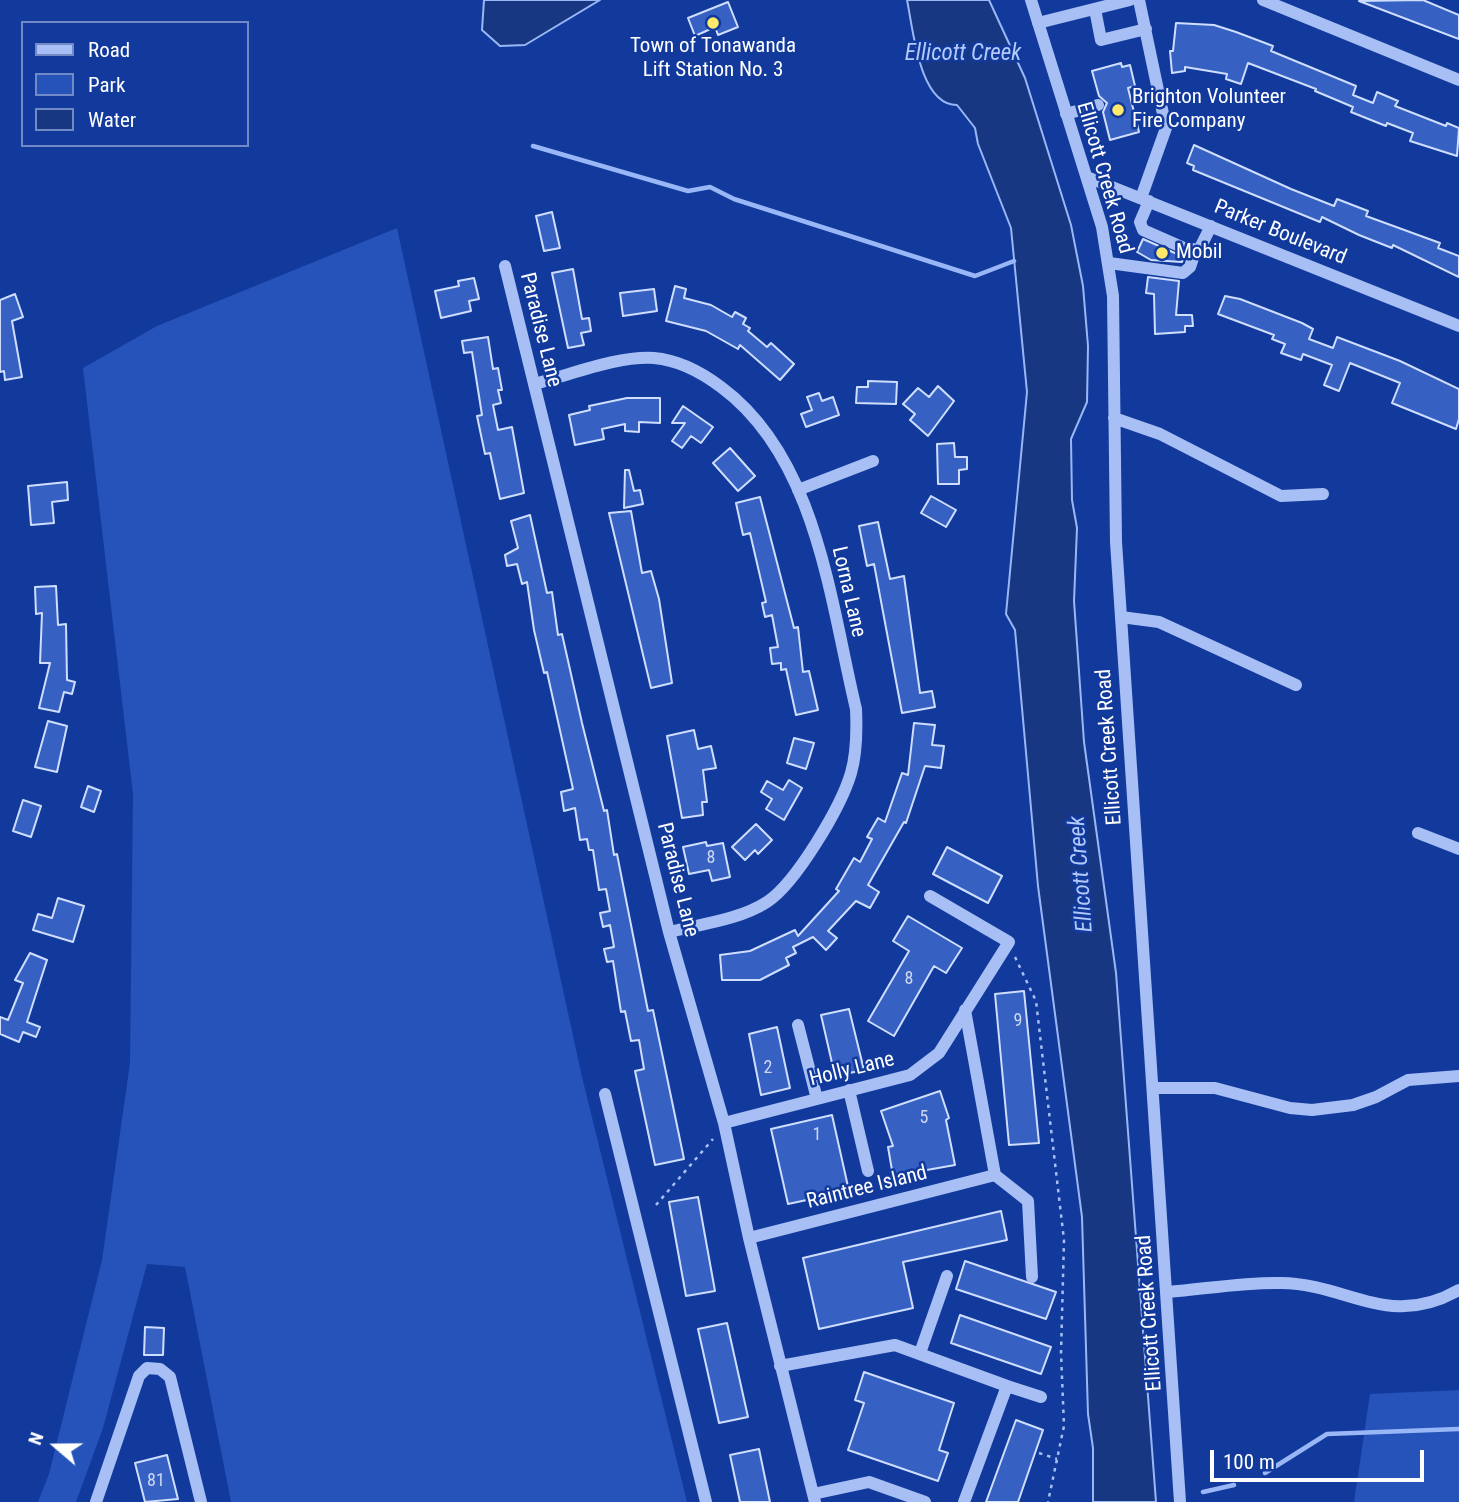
<!DOCTYPE html>
<html>
<head>
<meta charset="utf-8">
<style>
	body { margin:0 }
	#map { position:relative; width:1459px; height:1502px; overflow:hidden; background:#123a9c; font-family:"Roboto Condensed",sans-serif }
	canvas { display:block }
	.legend { position:absolute; left:21px; top:21px; width:228px; height:126px; box-sizing:border-box; background:#123a9c; border:2px solid #7189c4; margin:0; padding:9px 12px; list-style:none; font-size:21px; color:#fff }
	.legend li { display:flex; align-items:center; gap:14px; height:35px }
	.legend b { width:35px; border:2px solid #7189c4 }
	.north { position:absolute; left:21px; top:1411px; width:70px; height:70px; -webkit-text-stroke:5px #123a9c; paint-order:stroke; rotate:290deg; font-size:19px; font-weight:700; line-height:28px; text-align:center; color:#fff }
	.north::after { content:''; display:block; margin:auto; width:24px; height:32px; background:#fff; clip-path:polygon(50% 0,100% 100%,50% 72%,0 100%) }
	.scale { position:absolute; left:1210px; top:1450px; width:214px; height:32px; box-sizing:border-box; border:4px solid #fff; border-top:0; padding-left:9px; font-size:21px; line-height:24px; white-space:nowrap; color:#fff; -webkit-text-stroke:5px #123a9c; paint-order:stroke }
</style>
</head>
<body>
<div id="map">
<canvas width="1459" height="1502"></canvas>
<ul class="legend">
<li><b style="height:9px;background:#a7bff4"></b>Road</li>
<li><b style="height:19px;background:#2553ba"></b>Park</li>
<li><b style="height:19px;background:#183782"></b>Water</li>
</ul>
<div class="north">N</div>
<div class="scale">100 m</div>
</div>
<script>
const ctx = document.querySelector('canvas').getContext('2d');
ctx.lineJoin = 'round';
function fillPath(path, color) { ctx.fillStyle = color; ctx.fill(path, 'evenodd'); }
function stroke(path, color, width, dash) { ctx.strokeStyle = color; ctx.lineWidth = width; ctx.lineCap = dash ? 'butt' : 'round'; ctx.setLineDash(dash || []); ctx.stroke(path); }
function drawText(font, color, halo, rows, align = 'center') {
  ctx.font = font + ' "Roboto Condensed",sans-serif'; ctx.lineWidth = 5; ctx.setLineDash([]); ctx.textBaseline = 'middle'; ctx.strokeStyle = halo; ctx.fillStyle = color; for (const [text, x, y, turn = 0] of rows) {
    ctx.save(); ctx.translate(x, y); ctx.rotate((+turn || 0) * Math.PI / 180); ctx.textAlign = isNaN(turn) ? turn : align; if (halo) ctx.strokeText(text, 0, 0); ctx.fillText(text, 0, 0); ctx.restore();
  }
}
fillPath(new Path2D(`
	M 397,228 L 582,1077 L 687,1502 L 231,1502 L 185,1267 L 147,1264 L 103,1428 L 76,1502 L 38,1502 L 49,1474 L 102,1260 L 130,1063 L 133,794 L 83,368 L 157,326 Z
	M 1459,1390 L 1459,1502 L 1354,1502 L 1370,1394 Z`), '#2553ba');
const water = new Path2D(`
	M 484,0 L 600,0 L 525,45 L 500,46 L 482,30 Z
	M 907,0 L 989,0 L 1025,78 L 1071,225 L 1083,286 L 1088,346 L 1087,402 L 1071,439 L 1072,500 L 1077,528 L 1074,601 L 1084,742 L 1116,973 L 1156,1502 L 1093,1502 L 1093,1448 L 1088,1414 L 1082,1217 L 1038,886 L 1015,630 L 1006,614 L 1027,392 L 1011,228 L 978,144 L 975,128 L 957,105 C 919,105 913,28 907,0 Z`);
fillPath(water, '#183782');
stroke(water, '#99b7f7', 2);
stroke(new Path2D(`
	M 533,146 L 688,191 L 710,187 L 734,199 L 975,276 L 1014,261
	M 1265,1473 L 1327,1434 L 1459,1429
	M 1203,1492 L 1234,1485`), '#99b7f7', 4.5);
const building = new Path2D(`
	M 1423,0 L 1459,15 L 1459,39 L 1359,1 Z
	M 728,2 L 738,27 L 718,35 L 715,27 L 695,36 L 688,18 Z
	M 1176,23 L 1214,25 L 1236,32 L 1273,46 L 1271,51 L 1356,86 L 1353,95 L 1373,103 L 1377,92 L 1398,101 L 1395,106 L 1446,126 L 1447,123 L 1459,128 L 1457,156 L 1410,141 L 1413,133 L 1387,123 L 1386,126 L 1351,112 L 1353,107 L 1315,91 L 1316,89 L 1248,63 L 1241,84 L 1226,79 L 1227,74 L 1185,67 L 1185,71 L 1172,73 L 1170,51 L 1173,51 Z
	M 1121,63 L 1122,67 L 1130,65 L 1135,86 L 1128,88 L 1139,132 L 1110,140 L 1103,112 L 1107,103 L 1099,96 L 1092,71 Z
	M 1194,145 L 1291,189 L 1334,206 L 1337,199 L 1368,211 L 1366,216 L 1440,243 L 1438,248 L 1459,256 L 1459,277 L 1393,245 L 1392,248 L 1359,235 L 1322,217 L 1320,222 L 1193,170 L 1194,166 L 1187,163 Z
	M 552,212 L 560,248 L 544,251 L 536,216 Z
	M 1143,239 L 1184,257 L 1182,262 L 1151,260 L 1137,252 Z
	M 573,269 L 582,319 L 589,318 L 591,331 L 581,333 L 584,345 L 568,348 L 552,273 Z
	M 1148,277 L 1179,281 L 1176,315 L 1192,315 L 1193,326 L 1185,326 L 1185,332 L 1155,334 L 1154,294 L 1146,293 Z
	M 474,278 L 479,299 L 469,301 L 471,311 L 441,318 L 435,291 L 459,286 L 458,281 Z
	M 675,286 L 686,289 L 684,298 L 711,305 L 732,317 L 735,312 L 746,318 L 743,324 L 750,328 L 748,331 L 767,347 L 771,343 L 794,364 L 780,380 L 740,345 L 738,349 L 706,331 L 666,321 Z
	M 654,289 L 657,311 L 623,316 L 620,293 Z
	M 15,294 L 23,317 L 12,321 L 22,377 L 5,380 L 4,371 L 0,372 L 0,300 Z
	M 1225,296 L 1240,299 L 1302,323 L 1313,329 L 1309,339 L 1333,348 L 1337,337 L 1400,361 L 1459,389 L 1459,419 L 1456,429 L 1392,403 L 1400,383 L 1350,363 L 1339,391 L 1324,385 L 1332,365 L 1303,354 L 1301,360 L 1281,353 L 1285,344 L 1272,339 L 1274,335 L 1218,314 Z
	M 488,337 L 493,369 L 498,368 L 502,390 L 498,390 L 501,403 L 493,405 L 498,430 L 512,427 L 524,493 L 500,499 L 490,453 L 485,454 L 477,416 L 482,415 L 472,352 L 464,353 L 462,341 Z
	M 868,381 L 897,382 L 896,404 L 856,403 L 857,387 L 868,387 Z
	M 938,386 L 954,401 L 928,436 L 910,420 L 915,414 L 903,404 L 918,388 L 929,397 Z
	M 819,393 L 822,401 L 833,397 L 839,415 L 806,427 L 801,414 L 812,410 L 807,397 Z
	M 627,398 L 660,398 L 660,423 L 639,422 L 639,432 L 625,431 L 625,424 L 602,429 L 604,439 L 575,445 L 569,415 L 590,410 L 589,406 Z
	M 683,406 L 713,427 L 701,443 L 691,436 L 682,448 L 672,441 L 685,423 L 672,423 Z
	M 954,443 L 955,457 L 967,457 L 967,469 L 959,470 L 959,484 L 938,484 L 937,444 Z
	M 730,448 L 755,476 L 738,491 L 713,463 Z
	M 625,470 L 629,470 L 634,491 L 640,490 L 643,504 L 624,508 Z
	M 67,482 L 68,500 L 52,502 L 54,523 L 31,525 L 28,486 Z
	M 931,496 L 956,510 L 946,527 L 921,513 Z
	M 760,497 L 794,628 L 798,627 L 803,672 L 809,671 L 818,710 L 796,715 L 786,669 L 781,670 L 781,663 L 772,664 L 770,648 L 778,647 L 772,615 L 765,617 L 762,603 L 766,602 L 750,533 L 743,535 L 736,503 Z
	M 631,511 L 642,573 L 651,571 L 659,599 L 672,683 L 651,688 L 609,513 Z
	M 530,515 L 547,593 L 552,592 L 558,635 L 562,634 L 582,723 L 604,811 L 607,810 L 614,855 L 617,854 L 648,1011 L 653,1010 L 684,1159 L 655,1165 L 635,1071 L 644,1069 L 639,1040 L 631,1041 L 625,1011 L 621,1012 L 613,961 L 607,962 L 604,949 L 614,947 L 610,925 L 603,927 L 600,913 L 610,911 L 606,889 L 599,890 L 593,850 L 589,850 L 587,839 L 580,840 L 575,808 L 564,811 L 561,792 L 573,789 L 547,672 L 544,673 L 534,630 L 527,582 L 522,584 L 517,564 L 507,566 L 505,555 L 518,548 L 511,521 Z
	M 878,522 L 890,579 L 904,576 L 920,693 L 932,691 L 935,707 L 902,713 L 874,564 L 867,566 L 859,526 Z
	M 56,586 L 58,625 L 66,624 L 67,680 L 75,682 L 72,694 L 64,692 L 59,712 L 39,708 L 50,663 L 40,663 L 42,613 L 36,614 L 35,587 Z
	M 48,721 L 67,726 L 57,772 L 35,767 Z
	M 914,723 L 935,725 L 932,745 L 944,746 L 941,768 L 925,766 L 906,823 L 904,822 L 868,885 L 879,892 L 870,908 L 856,901 L 828,931 L 837,938 L 826,950 L 813,937 L 793,947 L 796,953 L 786,958 L 789,965 L 760,980 L 722,980 L 720,955 L 750,951 L 795,930 L 798,936 L 839,891 L 836,889 L 854,858 L 860,862 L 872,839 L 867,837 L 878,818 L 885,822 L 902,773 L 908,775 Z
	M 694,730 L 698,749 L 711,746 L 716,768 L 703,770 L 707,802 L 702,802 L 703,815 L 682,818 L 667,736 Z
	M 794,738 L 814,743 L 806,769 L 787,763 Z
	M 789,780 L 802,788 L 784,820 L 766,809 L 772,799 L 761,792 L 767,781 L 783,790 Z
	M 88,786 L 101,791 L 94,812 L 81,807 Z
	M 23,800 L 41,806 L 31,837 L 13,831 Z
	M 756,824 L 772,840 L 758,854 L 755,850 L 745,860 L 732,847 Z
	M 706,842 L 707,846 L 723,843 L 730,877 L 712,881 L 709,870 L 689,874 L 683,847 Z
	M 947,847 L 1002,876 L 988,903 L 933,874 Z
	M 58,898 L 84,906 L 73,942 L 33,930 L 38,914 L 52,918 Z
	M 908,916 L 962,948 L 946,973 L 934,966 L 894,1036 L 868,1021 L 909,951 L 893,941 Z
	M 30,953 L 47,960 L 27,1022 L 40,1027 L 36,1037 L 23,1032 L 19,1042 L 0,1034 L 0,1017 L 8,1020 L 23,983 L 15,980 Z
	M 1024,991 L 1039,1143 L 1009,1145 L 995,994 Z
	M 849,1009 L 864,1070 L 835,1076 L 821,1015 Z
	M 777,1027 L 790,1088 L 761,1095 L 749,1034 Z
	M 940,1091 L 949,1118 L 946,1120 L 955,1165 L 893,1176 L 888,1147 L 893,1146 L 881,1111 Z
	M 832,1115 L 849,1191 L 788,1204 L 771,1129 Z
	M 698,1197 L 715,1291 L 686,1296 L 669,1202 Z
	M 1001,1211 L 1007,1240 L 903,1262 L 913,1308 L 819,1329 L 803,1258 Z
	M 965,1261 L 1056,1292 L 1046,1319 L 956,1289 Z
	M 960,1315 L 1051,1347 L 1041,1374 L 951,1343 Z
	M 727,1323 L 748,1417 L 719,1423 L 698,1329 Z
	M 145,1327 L 164,1328 L 163,1355 L 144,1355 Z
	M 864,1372 L 954,1403 L 939,1450 L 948,1453 L 938,1481 L 848,1450 L 864,1403 L 855,1400 Z
	M 1016,1420 L 1043,1430 L 1018,1502 L 986,1502 Z
	M 759,1449 L 770,1502 L 740,1502 L 730,1455 Z
	M 167,1455 L 178,1499 L 145,1502 L 135,1463 Z`);
fillPath(building, '#3661c2');
stroke(building, '#cfdefe', 2);
stroke(new Path2D(`
	M 1015,957 L 1036,1001 L 1064,1240 L 1061,1353 L 1064,1426 L 1048,1502
	M 656,1205 L 713,1139
	M 1039,1453 L 1057,1459`), '#a7bff4', 2.5, [3.5, 5]);
stroke(new Path2D(`
	M 1031,0 L 1102,227 L 1113,296 L 1116,542 L 1180,1502
	M 1139,0 L 1166,128 L 1141,198
	M 1263,0 L 1459,80
	M 1095,9 L 1101,40 L 1146,29
	M 1038,23 L 1130,0
	M 1066,114 L 1098,105
	M 1087,177 L 1459,326
	M 1149,201 L 1140,222 L 1143,230 L 1184,248 L 1199,250 L 1211,226
	M 1109,263 L 1183,273 L 1190,267 L 1195,252
	M 505,266 L 669,932 L 724,1123 L 749,1238 L 815,1502
	M 534,384 C 571,375 615,356 654,358 C 679,360 701,372 721,387 C 817,458 830,601 856,709 C 857,731 857,752 851,773 C 841,807 796,883 767,902 C 739,920 701,924 669,932
	M 1114,418 L 1160,434 L 1281,496 L 1323,494
	M 798,490 L 873,461
	M 1121,617 L 1159,622 L 1296,685
	M 1418,833 L 1459,849
	M 965,1010 L 995,1175 L 1028,1201 L 1032,1277
	M 798,1025 L 817,1099
	M 1154,1088 L 1215,1088 L 1290,1108 L 1312,1110 L 1353,1105 L 1376,1097 L 1408,1080 L 1459,1076
	M 849,1090 L 868,1171
	M 605,1094 L 706,1502
	M 724,1123 L 910,1075 L 939,1053 L 1009,942 L 930,896
	M 749,1238 L 995,1175
	M 1168,1292 C 1206,1289 1244,1282 1281,1283 C 1349,1284 1389,1330 1459,1290
	M 920,1353 L 947,1276
	M 780,1366 L 895,1345 L 1007,1386 L 964,1502
	M 1007,1386 L 1041,1397
	M 813,1494 L 869,1482 L 925,1502
	M 96,1502 L 139,1376 L 147,1368 L 160,1369 L 170,1377 L 201,1502`), '#a7bff4', 12);
for (const [x, y, r, color] of [
	[713,23,7,"#ffe96a"],
	[1118,110,7,"#ffe96a"],
	[1162,253,7,"#ffe96a"]
]) { const dot = new Path2D(); dot.arc(x, y, r, 0, 2 * Math.PI); ctx.fillStyle = color; ctx.fill(dot); stroke(dot, '#123a9c', 2.5); }
drawText('18px', '#cdd8f0', null, [
	["8",711,858],
	["8",909,979],
	["9",1018,1021],
	["2",768,1068],
	["5",924,1118],
	["1",817,1135],
	["81",156,1481]
]);
drawText('21px', '#fff', '#123a9c', [
	["Town of Tonawanda",713,47,"center"],
	["Lift Station No. 3",713,71,"center"],
	["Brighton Volunteer",1132,98],
	["Fire Company",1132,122],
	["Mobil",1176,253]
], 'left');
drawText('21px', '#fff', '#123a9c', [
	["Ellicott Creek Road",1104,178,74],
	["Parker Boulevard",1280,233,22],
	["Paradise Lane",540,330,76],
	["Lorna Lane",848,592,77],
	["Ellicott Creek Road",1110,747,-94],
	["Paradise Lane",677,880,76],
	["Holly Lane",852,1070,-14],
	["Raintree Island",867,1188,-14],
	["Ellicott Creek Road",1150,1313,-94]
]);
drawText('italic 23px', '#b3cafa', '#123a9c', [
	["Ellicott Creek",963,54],
	["Ellicott Creek",1082,874,-94]
]);
</script>
</body>
</html>
